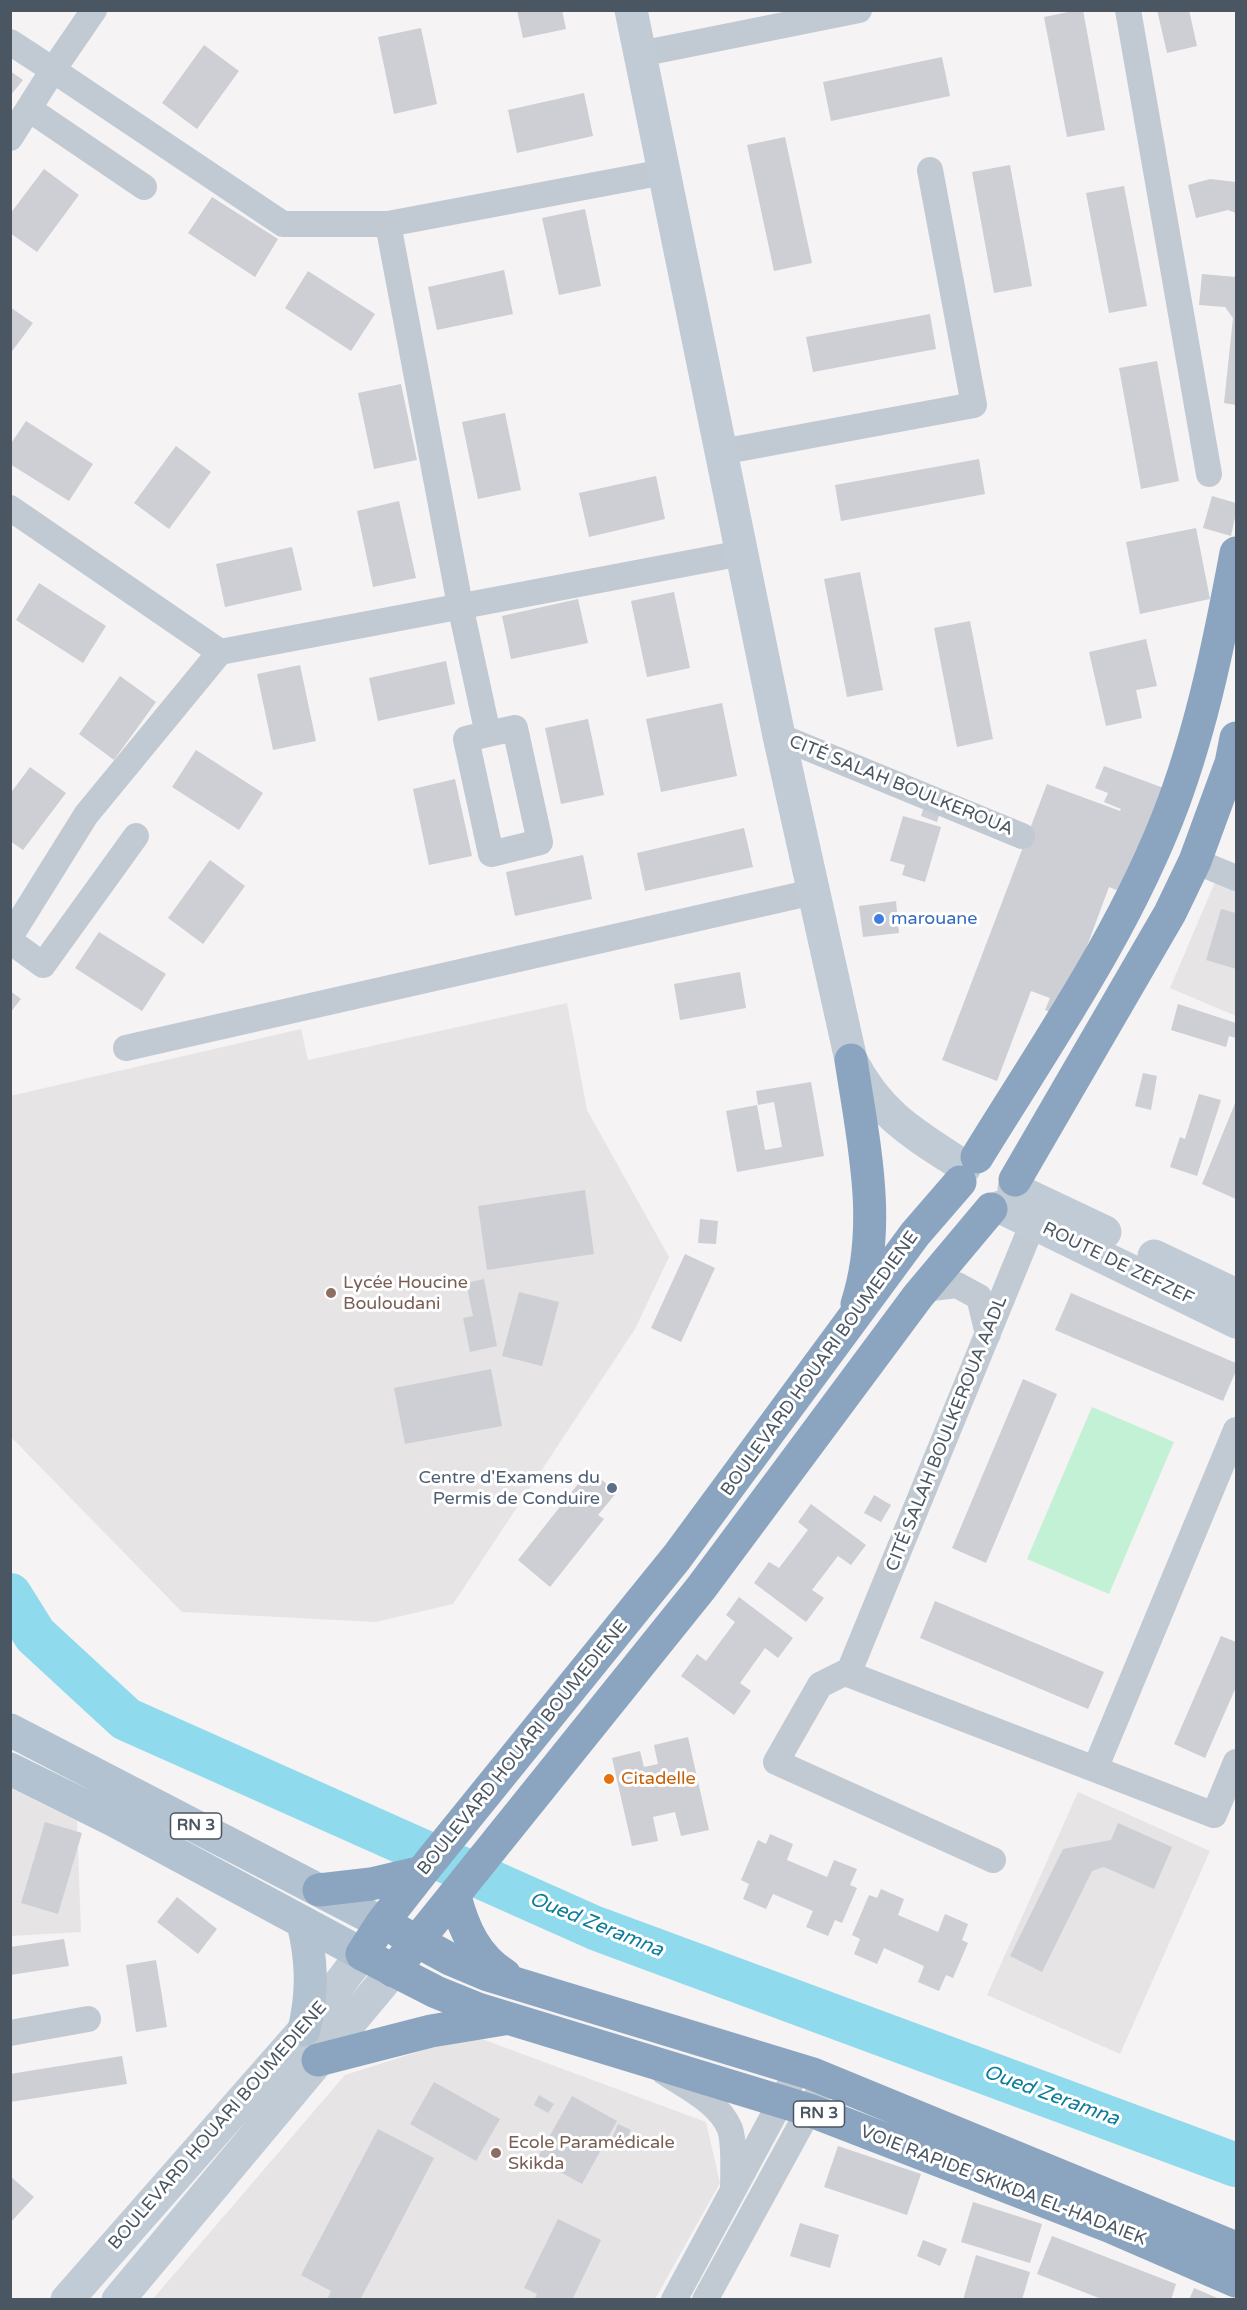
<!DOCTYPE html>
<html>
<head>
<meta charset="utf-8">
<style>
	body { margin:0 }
	#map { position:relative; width:1247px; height:2310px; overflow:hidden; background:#f5f3f3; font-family:"Varela Round",sans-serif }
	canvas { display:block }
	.frame { position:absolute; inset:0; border:12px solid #4a5661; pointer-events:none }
</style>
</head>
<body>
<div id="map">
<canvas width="1247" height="2310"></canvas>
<div class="frame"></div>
</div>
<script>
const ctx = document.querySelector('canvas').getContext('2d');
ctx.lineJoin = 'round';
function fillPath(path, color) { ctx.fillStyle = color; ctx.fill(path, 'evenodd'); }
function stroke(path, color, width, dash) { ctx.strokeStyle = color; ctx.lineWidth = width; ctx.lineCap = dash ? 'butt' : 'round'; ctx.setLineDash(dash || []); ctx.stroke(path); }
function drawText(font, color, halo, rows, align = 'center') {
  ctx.font = font + ' "Varela Round",sans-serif'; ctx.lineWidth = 6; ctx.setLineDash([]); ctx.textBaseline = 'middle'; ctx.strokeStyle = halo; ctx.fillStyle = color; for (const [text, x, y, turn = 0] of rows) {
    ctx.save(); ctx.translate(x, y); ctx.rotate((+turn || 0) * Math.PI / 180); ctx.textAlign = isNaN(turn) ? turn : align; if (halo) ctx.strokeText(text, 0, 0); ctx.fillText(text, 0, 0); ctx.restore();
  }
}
fillPath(new Path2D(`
	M 1215,882 L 1236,891 L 1236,1016 L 1170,988 Z
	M 567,1003 L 587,1110 L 669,1257 L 635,1329 L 453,1604 L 376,1622 L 182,1612 L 11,1437 L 10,1096 L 301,1029 L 308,1060 Z
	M 10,1788 L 77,1821 L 81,1932 L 11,1936 Z
	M 1078,1792 L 1210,1851 L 1120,2054 L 987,1995 Z
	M 471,2035 L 706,2122 L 720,2183 L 655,2299 L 152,2300 L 345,2075 Z`), '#e6e4e5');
fillPath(new Path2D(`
	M 1092,1407 L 1174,1442 L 1109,1594 L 1027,1559 Z`), '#c3f1d5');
stroke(new Path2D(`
	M 10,1595 L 35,1635 L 126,1719 L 595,1928 L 1236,2165`), '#90daee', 44);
fillPath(new Path2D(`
	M 517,10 L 562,10 L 566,29 L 523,38 Z
	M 1078,10 L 1083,10 L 1105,130 L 1067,137 L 1044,17 Z
	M 1157,10 L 1189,10 L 1197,46 L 1167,53 Z
	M 421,28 L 437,104 L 394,114 L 378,37 Z
	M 204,45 L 239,71 L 197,129 L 162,103 Z
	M 942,57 L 950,96 L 831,121 L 823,82 Z
	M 10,71 L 23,80 L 10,96 Z
	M 584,93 L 593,136 L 517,153 L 508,110 Z
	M 785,137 L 812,263 L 774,271 L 747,145 Z
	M 1010,165 L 1032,286 L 994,293 L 972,172 Z
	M 44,169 L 79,195 L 37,252 L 10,233 L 10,214 Z
	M 1210,179 L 1236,182 L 1236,213 L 1228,210 L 1196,218 L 1188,185 Z
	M 1124,186 L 1147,306 L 1109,313 L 1086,193 Z
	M 212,197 L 278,239 L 255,277 L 188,233 Z
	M 585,209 L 601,286 L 559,295 L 542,218 Z
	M 504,270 L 513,314 L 437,330 L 428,287 Z
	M 308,271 L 375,314 L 351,351 L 285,308 Z
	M 1202,274 L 1236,277 L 1236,405 L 1224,403 L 1233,318 L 1225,307 L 1199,305 Z
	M 10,307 L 33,323 L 10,354 Z
	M 930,314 L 936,349 L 813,372 L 806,337 Z
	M 1157,361 L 1179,481 L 1141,489 L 1119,368 Z
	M 401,384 L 417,460 L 374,469 L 358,393 Z
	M 505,413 L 521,490 L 478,499 L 462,422 Z
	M 26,421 L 93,464 L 69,501 L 10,464 L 10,445 Z
	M 176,446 L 211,472 L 169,529 L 134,503 Z
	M 979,459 L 985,494 L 841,521 L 835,485 Z
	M 656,476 L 665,519 L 589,537 L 579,493 Z
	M 1212,496 L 1236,503 L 1236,513 L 1231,536 L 1203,528 Z
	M 399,501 L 416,578 L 373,587 L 357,511 Z
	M 1196,528 L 1210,599 L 1140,614 L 1126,542 Z
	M 292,547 L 302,590 L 225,607 L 216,564 Z
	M 860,572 L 883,690 L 847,697 L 824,579 Z
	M 39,583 L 106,626 L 83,663 L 16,620 Z
	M 674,592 L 690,668 L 647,677 L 631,601 Z
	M 578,599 L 588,643 L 511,659 L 502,616 Z
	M 970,621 L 993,739 L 957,747 L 934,628 Z
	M 1146,639 L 1157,686 L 1136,690 L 1142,718 L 1106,726 L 1089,652 Z
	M 446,661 L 455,704 L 378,721 L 369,678 Z
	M 300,665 L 316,741 L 273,750 L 257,674 Z
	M 120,676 L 156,702 L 114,760 L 79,734 Z
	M 722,703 L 737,776 L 661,792 L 646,719 Z
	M 588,719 L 604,795 L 561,804 L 545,728 Z
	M 196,750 L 263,793 L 239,830 L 172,787 Z
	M 1104,766 L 1169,790 L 1129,895 L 1109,887 L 1061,1016 L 1045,1010 L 1050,998 L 1031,991 L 997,1081 L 942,1060 L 1047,784 L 1120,811 L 1121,809 L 1104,802 L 1108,793 L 1095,788 Z
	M 30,767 L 66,793 L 23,850 L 10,841 L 10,794 Z
	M 455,779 L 472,856 L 429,865 L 413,789 Z
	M 927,797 L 943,802 L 937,822 L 921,816 Z
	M 903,816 L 941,827 L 925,882 L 902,875 L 905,865 L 890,861 Z
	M 744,828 L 753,867 L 645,891 L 637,853 Z
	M 583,855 L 592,899 L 515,916 L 506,872 Z
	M 210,860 L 245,886 L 203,944 L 168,918 Z
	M 896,901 L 899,933 L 863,937 L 859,906 Z
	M 1221,909 L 1236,913 L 1236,969 L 1206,960 Z
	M 99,932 L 166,974 L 142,1011 L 75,968 Z
	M 740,972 L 746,1008 L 680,1020 L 674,984 Z
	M 10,991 L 21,999 L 10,1013 Z
	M 1178,1004 L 1236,1023 L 1236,1038 L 1229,1036 L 1226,1047 L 1171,1030 Z
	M 1143,1073 L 1157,1076 L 1151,1110 L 1135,1106 Z
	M 811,1082 L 824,1156 L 737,1172 L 726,1111 L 757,1105 L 765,1150 L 782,1147 L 774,1102 L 758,1105 L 756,1091 Z
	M 1199,1094 L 1221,1100 L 1197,1176 L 1170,1167 L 1180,1137 L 1185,1139 Z
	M 1236,1101 L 1236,1199 L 1202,1184 Z
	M 585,1190 L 594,1254 L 487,1270 L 478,1206 Z
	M 700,1219 L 718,1221 L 716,1244 L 698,1243 Z
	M 685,1254 L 715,1268 L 681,1342 L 651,1328 Z
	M 484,1279 L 497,1346 L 470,1352 L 463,1318 L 473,1316 L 466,1283 Z
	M 519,1292 L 559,1302 L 542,1366 L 502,1356 Z
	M 1071,1293 L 1236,1363 L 1236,1371 L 1223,1401 L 1055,1330 Z
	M 491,1369 L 502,1426 L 405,1444 L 394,1388 Z
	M 1023,1379 L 1057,1394 L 986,1563 L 952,1548 Z
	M 589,1470 L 617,1492 L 598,1515 L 604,1519 L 550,1587 L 518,1560 Z
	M 874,1495 L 891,1505 L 881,1522 L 864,1513 Z
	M 811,1504 L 866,1545 L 851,1565 L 838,1556 L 812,1590 L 824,1598 L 806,1622 L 754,1583 L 769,1562 L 779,1568 L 808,1530 L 798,1522 Z
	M 739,1597 L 793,1638 L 778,1658 L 765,1648 L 740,1683 L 751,1691 L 734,1715 L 681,1676 L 697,1654 L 706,1661 L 735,1622 L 726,1615 Z
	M 935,1601 L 1104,1672 L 1088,1709 L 920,1638 Z
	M 1221,1636 L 1236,1642 L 1236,1687 L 1205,1758 L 1174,1744 Z
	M 688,1737 L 709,1830 L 681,1836 L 675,1812 L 653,1817 L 658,1841 L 632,1846 L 612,1758 L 640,1751 L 644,1767 L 658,1764 L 654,1745 Z
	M 45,1822 L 82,1833 L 58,1914 L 21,1903 Z
	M 1118,1823 L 1172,1847 L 1154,1889 L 1104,1867 L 1092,1871 L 1042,1972 L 1010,1956 L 1063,1849 L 1111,1840 Z
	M 770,1834 L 793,1844 L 787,1860 L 827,1877 L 834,1860 L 857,1869 L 850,1885 L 857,1888 L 842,1923 L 835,1920 L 828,1936 L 806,1927 L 813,1911 L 773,1894 L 766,1909 L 743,1899 L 749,1884 L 741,1880 L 758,1840 L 766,1844 Z
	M 881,1889 L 904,1899 L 898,1915 L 938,1932 L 945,1914 L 968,1924 L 962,1940 L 968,1943 L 953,1978 L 946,1975 L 939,1991 L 918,1982 L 924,1966 L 884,1948 L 877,1964 L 854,1954 L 860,1939 L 852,1935 L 869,1895 L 877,1898 Z
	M 177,1897 L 217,1929 L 198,1954 L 157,1922 Z
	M 64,1939 L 69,1966 L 10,1975 L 10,1947 Z
	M 156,1960 L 167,2027 L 136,2032 L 126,1965 Z
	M 122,2056 L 127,2084 L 10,2102 L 10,2074 Z
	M 434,2082 L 500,2119 L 476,2161 L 410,2124 Z
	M 539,2095 L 554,2104 L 548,2113 L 534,2105 Z
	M 572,2096 L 617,2121 L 582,2184 L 537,2159 Z
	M 618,2124 L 631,2130 L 625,2143 L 612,2138 Z
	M 378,2129 L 434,2158 L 360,2300 L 327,2300 L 331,2291 L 301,2275 Z
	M 838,2146 L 921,2174 L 907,2215 L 824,2187 Z
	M 10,2176 L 34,2197 L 10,2223 Z
	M 973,2202 L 1042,2224 L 1030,2263 L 961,2242 Z
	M 558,2219 L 601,2240 L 572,2300 L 534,2300 L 537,2294 L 524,2288 Z
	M 800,2223 L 839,2235 L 830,2268 L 790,2256 Z
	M 1052,2236 L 1176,2284 L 1171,2300 L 1104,2300 L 1037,2274 Z
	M 923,2240 L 947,2249 L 940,2266 L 917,2256 Z
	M 976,2255 L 1030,2272 L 1022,2300 L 963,2300 Z
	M 1194,2288 L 1222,2300 L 1189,2300 Z`), '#cdcfd5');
stroke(new Path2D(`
	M 1128,10 L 1209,474
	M 10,42 L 53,70 L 94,10
	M 640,54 L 859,10
	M 29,109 L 144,187
	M 10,138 L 53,70 L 283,224 L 388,224
	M 721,452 L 974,405 L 930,170
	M 10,508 L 220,652 L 86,815 L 10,937
	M 220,652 L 742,553
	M 488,734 L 515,728 L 540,842 L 491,854 L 466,739 L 488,734 L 460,605 L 388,224 L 664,172
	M 779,736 L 1022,836
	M 1195,861 L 1236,878
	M 10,941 L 43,965 L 136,836
	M 126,1048 L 813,892
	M 1033,1206 L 1033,1223 L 848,1674 L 1214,1815 L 1236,1762
	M 924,1289 L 957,1285 L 979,1297 L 988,1334
	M 850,1670 L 820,1685 L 776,1762 L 993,1860
	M 1095,1769 L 1236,1430
	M 10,2033 L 88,2019
	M 664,2072 C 686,2087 719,2102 730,2129 C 735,2145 733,2173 733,2190
	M 674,2300 L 799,2068
	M 705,2300 L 826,2079`), '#c1cad2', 26);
stroke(new Path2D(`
	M 631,10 L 779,736 L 851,1060 C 880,1116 914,1134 965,1167
	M 1014,1189 L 1105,1232
	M 1000,1207 L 1236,1322
	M 1154,1256 L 1236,1295
	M 67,2300 L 304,2030 L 362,1954
	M 118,2300 L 393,1971`), '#c1cbd6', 33);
stroke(new Path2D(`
	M 10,1730 L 382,1923
	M 10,1769 L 115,1821 L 362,1954
	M 303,1923 C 312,1960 313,1992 304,2030`), '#b3c2d1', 33);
stroke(new Path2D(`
	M 851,1060 C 863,1141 883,1224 857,1304
	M 977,1157 C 1047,1043 1126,930 1173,804 C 1203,723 1220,638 1236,553
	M 1015,1180 L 1170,913 L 1195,861 L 1231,763 L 1236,738
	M 960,1182 L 915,1234 L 677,1557 L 422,1872 L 382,1923 L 362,1954 L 436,1992 L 478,2009 L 809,2110 L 1109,2226 L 1236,2281
	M 319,1890 L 371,1884 L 422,1872
	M 455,1896 C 463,1928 476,1957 505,1975
	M 400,1932 L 450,1959 L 488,1975 L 813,2074 L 1236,2248
	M 393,1971 L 701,1588 L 918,1296 L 991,1209
	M 318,2060 L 431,2031 L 504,2019`), '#8ba5c1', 33);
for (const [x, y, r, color] of [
	[879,919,6,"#3f7fe0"],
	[331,1293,6,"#8d6e63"],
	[612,1488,6,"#5c6f8a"],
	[609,1779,6,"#e8710a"],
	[496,2153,6,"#8d6e63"]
]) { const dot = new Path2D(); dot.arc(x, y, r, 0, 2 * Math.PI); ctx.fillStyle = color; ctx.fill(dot); stroke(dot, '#fff', 2); }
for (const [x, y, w] of [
	[196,1826,51],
	[819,2114,51]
]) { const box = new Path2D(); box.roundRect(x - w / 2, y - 13, w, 26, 4.5); ctx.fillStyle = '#fff'; ctx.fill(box); stroke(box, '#4a5661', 1.5); }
drawText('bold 16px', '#4a5661', null, [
	["RN 3",196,1826],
	["RN 3",819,2114]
]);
drawText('18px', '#4a5661', '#fff', [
	["CITÉ SALAH BOULKEROUA",901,786,22],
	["ROUTE DE ZEFZEF",1118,1264,26],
	["BOULEVARD HOUARI BOUMEDIENE",820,1364,-54],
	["CITÉ SALAH BOULKEROUA AADL",947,1434,-68],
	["BOULEVARD HOUARI BOUMEDIENE",523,1748,-51],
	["BOULEVARD HOUARI BOUMEDIENE",218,2126,-49],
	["VOIE RAPIDE SKIKDA EL-HADAIEK",1003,2186,21]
]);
drawText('18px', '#366cbe', '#fff', [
	["marouane",891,919]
], 'left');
drawText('18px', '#785e54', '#fff', [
	["Lycée Houcine",343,1283],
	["Bouloudani",343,1304],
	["Ecole Paramédicale",508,2143],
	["Skikda",508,2164]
], 'left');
drawText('18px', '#4e5e75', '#fff', [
	["Centre d'Examens du",600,1478],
	["Permis de Conduire",600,1499]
], 'right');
drawText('18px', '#c56008', '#fff', [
	["Citadelle",621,1779]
], 'left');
drawText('italic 20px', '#0c7c9b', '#fff', [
	["Oued Zeramna",596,1925,22],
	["Oued Zeramna",1051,2096,20]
]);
</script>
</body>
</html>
